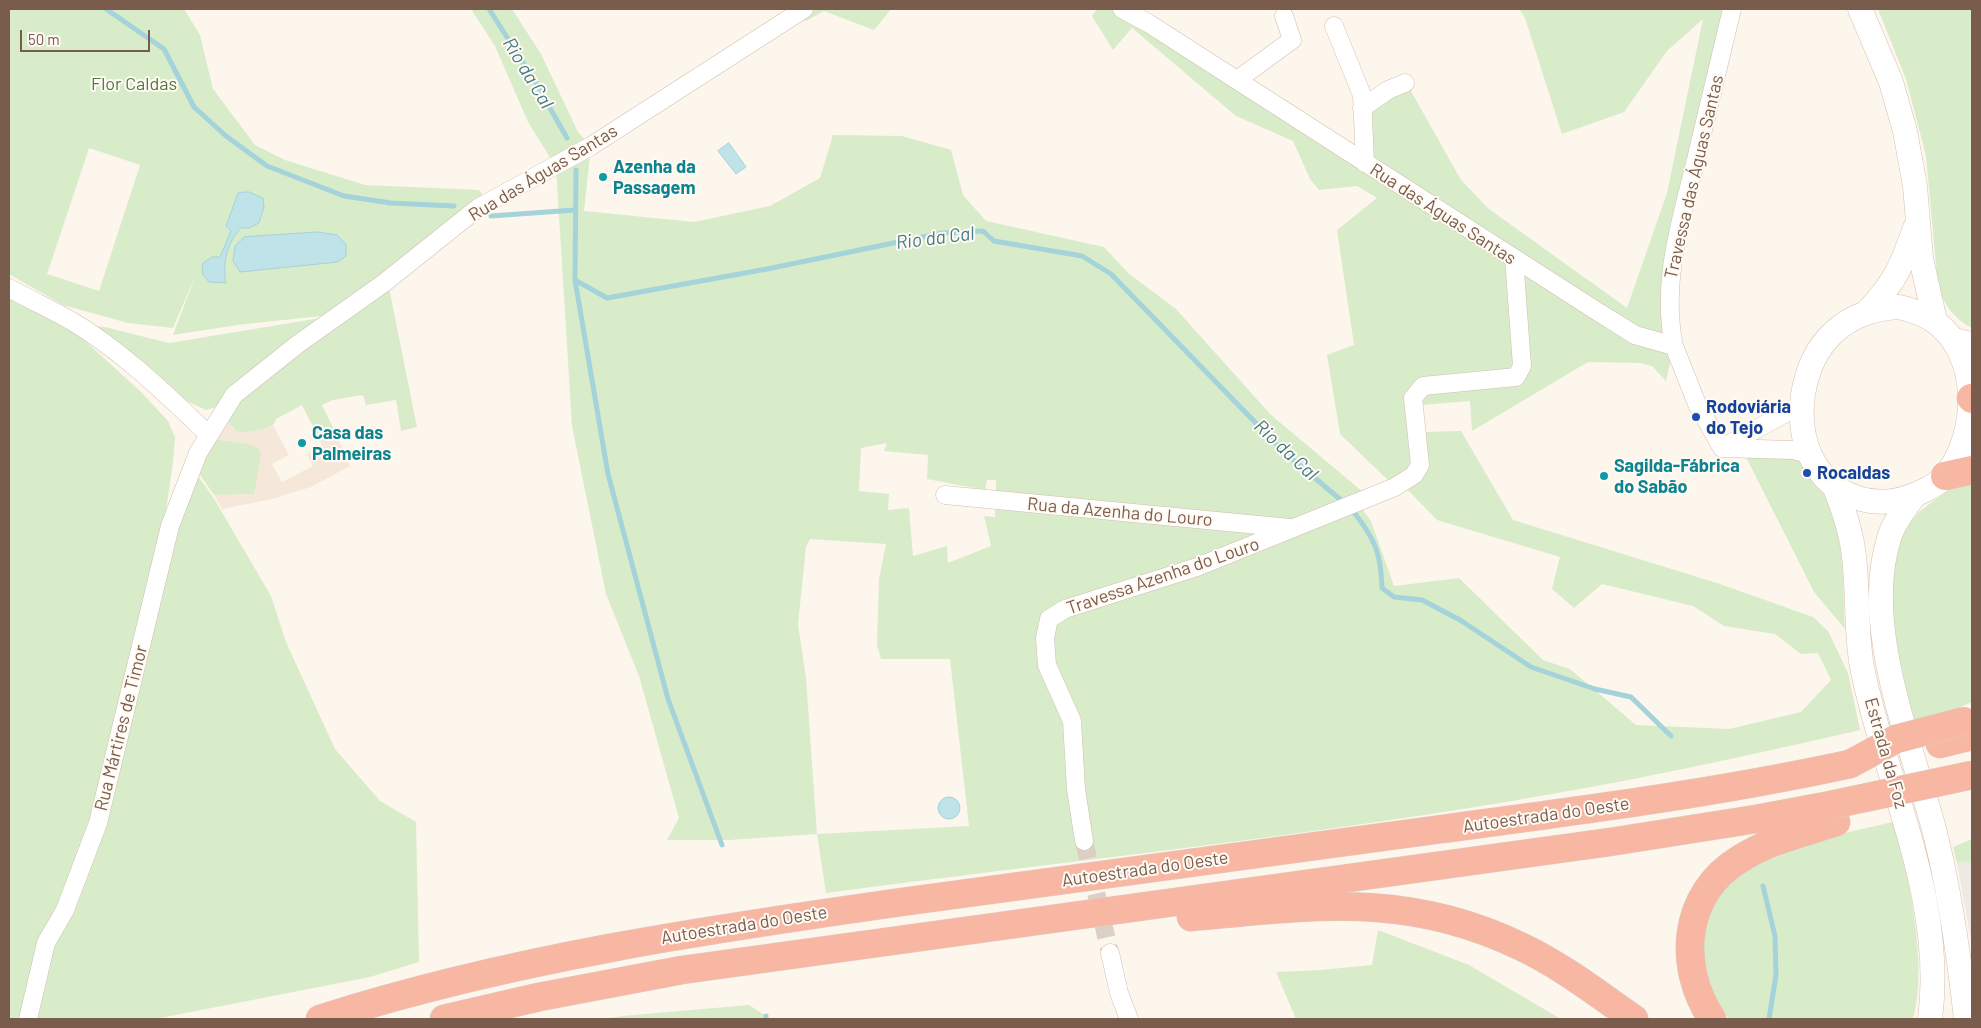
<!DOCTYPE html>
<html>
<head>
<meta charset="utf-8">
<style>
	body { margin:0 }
	#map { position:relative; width:1981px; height:1028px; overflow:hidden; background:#fdf6ec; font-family:Barlow,sans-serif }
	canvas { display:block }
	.frame { position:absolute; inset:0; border:10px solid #7a5c4d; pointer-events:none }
	.scale { position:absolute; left:20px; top:30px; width:130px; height:22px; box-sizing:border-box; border:2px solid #7a5c4d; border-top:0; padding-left:6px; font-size:15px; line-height:18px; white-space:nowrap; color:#7a5c4d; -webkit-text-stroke:4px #fffaf3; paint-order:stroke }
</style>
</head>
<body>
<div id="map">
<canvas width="1981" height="1028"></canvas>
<div class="frame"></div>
<div class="scale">50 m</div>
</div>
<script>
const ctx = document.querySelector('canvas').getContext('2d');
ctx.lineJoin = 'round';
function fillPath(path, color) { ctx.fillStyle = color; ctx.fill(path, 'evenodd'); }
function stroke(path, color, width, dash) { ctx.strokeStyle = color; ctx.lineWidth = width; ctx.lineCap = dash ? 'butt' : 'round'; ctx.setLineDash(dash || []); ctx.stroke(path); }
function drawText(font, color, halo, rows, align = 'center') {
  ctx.font = font + ' Barlow,sans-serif'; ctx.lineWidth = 4; ctx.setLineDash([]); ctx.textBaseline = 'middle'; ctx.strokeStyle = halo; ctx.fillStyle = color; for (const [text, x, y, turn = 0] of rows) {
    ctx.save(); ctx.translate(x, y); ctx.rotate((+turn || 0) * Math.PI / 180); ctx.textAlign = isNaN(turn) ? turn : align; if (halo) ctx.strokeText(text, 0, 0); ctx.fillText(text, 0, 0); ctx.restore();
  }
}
fillPath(new Path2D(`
	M 226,419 L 236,431 L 264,429 L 273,425 L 289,455 L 272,464 L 282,482 L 313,466 L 307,454 L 322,446 L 320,440 L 335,432 L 350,466 L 311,487 L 272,499 L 222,509 L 214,495 L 254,494 L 244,443 L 213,439 Z`), '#f5e8da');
fillPath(new Path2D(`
	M 1972,861 L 1972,945 L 1957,863 Z`), '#efe9e4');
fillPath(new Path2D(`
	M 9,9 L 184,9 L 200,35 L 213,89 L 255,145 L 285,160 L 365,185 L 479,190 L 489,203 L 340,314 L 237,325 L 173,335 L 196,274 L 173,328 L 128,323 L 63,305 L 9,274 ZM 89,148 L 140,165 L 99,291 L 47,274 Z
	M 471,9 L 512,9 L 541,54 L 578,132 L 591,146 L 584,211 L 694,222 L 770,206 L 820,178 L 833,135 L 902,136 L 951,150 L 963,195 L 986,221 L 1104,247 L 1128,273 L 1176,309 L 1271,415 L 1369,497 L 1358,503 L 1371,521 L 1394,586 L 1459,578 L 1543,660 L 1570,669 L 1636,725 L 1729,729 L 1801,712 L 1831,680 L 1818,653 L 1801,654 L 1775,634 L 1724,626 L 1693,606 L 1602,584 L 1574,608 L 1552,589 L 1560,557 L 1437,520 L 1401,483 L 1392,484 L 1340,434 L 1327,355 L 1354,345 L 1337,230 L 1377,198 L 1357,186 L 1319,190 L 1310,179 L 1293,141 L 1236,116 L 1132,28 L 1113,50 L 1092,16 L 1097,9 L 1122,9 L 1364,163 L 1362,108 L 1407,84 L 1461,180 L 1489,209 L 1627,308 L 1667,193 L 1703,19 L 1667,51 L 1624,112 L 1562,134 L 1525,18 L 1519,9 L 1732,9 L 1675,243 L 1674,346 L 1666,381 L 1652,366 L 1640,363 L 1588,362 L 1472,431 L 1470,401 L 1421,405 L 1423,432 L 1461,431 L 1513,520 L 1720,584 L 1813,617 L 1828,631 L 1848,673 L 1860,730 C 1756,754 1651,777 1546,795 C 1307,837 1066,861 826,893 L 817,834 L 730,840 L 667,840 L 679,818 L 639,676 L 606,594 L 572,426 L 556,167 L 528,122 L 495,46 ZM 887,443 L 884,451 L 928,455 L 927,479 L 985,490 L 987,480 L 996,480 L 995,517 L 984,516 L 991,546 L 948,563 L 947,546 L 913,556 L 909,508 L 888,510 L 889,494 L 859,491 L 861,448 ZM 810,539 L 886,544 L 879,579 L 877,645 L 881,659 L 950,659 L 969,826 L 817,834 L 806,678 L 798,624 L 806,547 Z
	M 804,9 L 891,9 L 874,30 L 824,11 L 806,21 L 793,16 Z
	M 1878,9 L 1972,9 L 1972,328 C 1954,319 1944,305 1938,286 L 1926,156 L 1906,79 Z
	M 389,288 L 417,427 L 401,431 L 396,400 L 366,405 L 363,395 L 333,400 L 322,405 L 335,432 L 320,440 L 302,405 L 276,419 L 273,425 L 264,429 L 246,432 L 236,431 L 226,419 C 267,366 334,326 389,288 Z
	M 9,297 L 65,326 L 83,339 L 140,391 L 168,421 L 175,437 L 173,462 L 164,525 L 95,821 L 41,944 L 19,1019 L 9,1019 Z
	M 321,318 L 216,407 L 206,410 L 182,399 L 89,326 L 105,327 L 169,343 Z
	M 213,439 L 244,443 L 258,448 L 261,455 L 254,494 L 214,495 L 196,469 Z
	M 1745,455 L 1792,457 L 1798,460 C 1848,510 1842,565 1845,629 L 1814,592 Z
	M 195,472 L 213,497 L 271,596 L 286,642 L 335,749 L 380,801 L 416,822 L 419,962 L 370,977 L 155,1019 L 37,1019 L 51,945 L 159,596 Z
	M 1972,481 L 1972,702 L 1954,710 L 1914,720 L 1898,661 L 1893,613 L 1893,564 L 1897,544 L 1907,526 L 1920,511 L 1950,489 Z
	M 1897,821 C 1907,879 1929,963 1913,1019 L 1729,1019 L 1710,994 L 1700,952 L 1702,928 L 1720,890 L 1755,863 L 1810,841 Z
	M 1972,839 L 1972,861 L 1957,863 L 1953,847 Z
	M 1378,930 L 1469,965 L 1561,1019 L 1296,1019 L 1276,972 L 1321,970 L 1372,965 Z
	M 749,1005 L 766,1016 L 767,1019 L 605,1019 L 622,1016 Z`), '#d8ecc9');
const water = new Path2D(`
	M 729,143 L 746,167 L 736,174 L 718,151 Z
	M 249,192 L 263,198 L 264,207 L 259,223 L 249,228 L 241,228 C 227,242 222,264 226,283 L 209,282 L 203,275 L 202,264 L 212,257 L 220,257 L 231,231 L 226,226 L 238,193 Z
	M 318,232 L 337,235 L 346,244 L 346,256 L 338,262 L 240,272 L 233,261 L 235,246 L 244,237 Z
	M938 808a11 11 0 1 1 22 0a11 11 0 1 1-22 0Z`);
fillPath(water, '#bfe3e8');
stroke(water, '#a5d3da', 1);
stroke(new Path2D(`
	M 106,9 L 164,49 L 194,107 L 226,136 L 267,166 L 344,196 L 391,203 L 454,206
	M 489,9 L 533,78 L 567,138
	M 576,170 L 575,280 L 607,298 L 767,269 L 942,233 L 983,231 L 994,241 L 1082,256 L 1111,274 L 1282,450 L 1342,501
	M 491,216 L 575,210
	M 575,280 L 608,474 L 668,699 L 722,845
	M 1353,511 C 1375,539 1381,553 1382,588 L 1394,597 L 1422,600 L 1460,620 L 1531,667 L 1595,689 L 1631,697 L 1671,736
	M 1763,886 L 1775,936 L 1776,975 L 1769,1019
	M 766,1019 L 766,1016`), '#a5d3da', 5);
stroke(new Path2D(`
	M 1084,841 L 1110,953`), '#dcd0c4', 18, [18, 9]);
const street = new Path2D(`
	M 1122,9 L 1148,23 L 1595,310 L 1635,335 L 1674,346 L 1697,404 L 1722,448
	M 1334,26 L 1362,95 L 1365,163
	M 1237,80 L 1292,40 L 1284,16
	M 1362,108 L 1388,90 L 1405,83
	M 9,288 C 29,299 50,309 70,320 C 121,350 167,395 209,435
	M 1950,336 L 1972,341
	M 1674,346 C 1661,283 1680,224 1695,164 C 1707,112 1720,60 1732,9
	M 1722,448 L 1802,404
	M 1723,448 L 1793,450 L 1810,454
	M 945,495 L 1290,528
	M 1084,841 L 1076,789 L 1072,721 L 1047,665 L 1045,638 L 1049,619 L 1065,609 L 1197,567 L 1395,487 L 1414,475 L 1420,465 L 1413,398 L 1423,386 L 1516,377 L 1522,366 L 1514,258
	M 1110,953 L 1119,993 L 1129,1019
	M 28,1019 L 46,943 L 65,910 L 98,823 L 170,526 L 198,453 L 234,395 L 298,344 L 384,283 L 478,208 L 591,146 L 804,9`);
const secondary = new Path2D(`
	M 1860,9 L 1891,82 L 1905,131 L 1915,186 L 1921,258 L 1935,321
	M 1899,307 C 1912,310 1924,314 1934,321 C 1981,354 1979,433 1946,475 C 1940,483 1930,488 1921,492 C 1878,513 1831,499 1810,455 C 1802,436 1800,415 1803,395 C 1811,342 1845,310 1899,307 Z
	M 1867,312 C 1896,281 1901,267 1915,228
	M 1835,488 C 1843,508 1850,528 1853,549 C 1859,589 1855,628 1862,667 C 1885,783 1946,898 1930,1019
	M 1914,496 C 1905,508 1895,521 1890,535 C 1860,624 1911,742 1934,829 C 1950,891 1959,956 1966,1019`);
const highway = new Path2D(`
	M 1971,398 L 1972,399
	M 1945,476 L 1972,470
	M 1940,744 L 1972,736
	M 1191,917 C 1314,906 1406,891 1522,947 C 1562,966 1598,994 1634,1019
	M 320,1019 C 512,958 710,929 909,901 C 1086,877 1264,854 1442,829 C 1578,811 1716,793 1850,764
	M 444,1019 L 539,997 L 682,970 L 1610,842 L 1756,819 L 1831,805
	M 1712,1019 C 1677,966 1682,894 1740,859 C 1769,840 1803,833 1836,822`);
stroke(street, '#d1beb0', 19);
stroke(secondary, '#d6c0b0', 25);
stroke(highway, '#dad1cd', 29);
stroke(street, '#fff', 18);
stroke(secondary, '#fff', 24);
stroke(highway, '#f7b7a3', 28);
const highwayBridge = new Path2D(`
	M 1850,764 L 1896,739 L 1964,721
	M 1831,805 L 1972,775`);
stroke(highwayBridge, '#dad1cd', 29, []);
stroke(highwayBridge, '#f7b7a3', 28);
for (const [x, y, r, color] of [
	[603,177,5,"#0f9aa8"],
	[1696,417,5,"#1a4fb4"],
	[302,443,5,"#0f9aa8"],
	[1807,473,5,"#1a4fb4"],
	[1604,476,5,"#0f9aa8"]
]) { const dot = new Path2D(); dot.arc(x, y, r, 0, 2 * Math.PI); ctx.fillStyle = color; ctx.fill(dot); stroke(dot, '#fffaf3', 2); }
drawText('18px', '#537a41', '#fffaf3', [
	["Flor Caldas",134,84]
]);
drawText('bold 18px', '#0d838f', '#fffaf3', [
	["Azenha da",613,167],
	["Passagem",613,188],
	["Casa das",312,433],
	["Palmeiras",312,454],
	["Sagilda-Fábrica",1614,466],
	["do Sabão",1614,487]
], 'left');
drawText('18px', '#7a5c4d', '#fffaf3', [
	["Rua das Águas Santas",543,173,-31],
	["Travessa das Águas Santas",1694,177,-77],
	["Rua das Águas Santas",1443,214,33],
	["Rua da Azenha do Louro",1120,512,5],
	["Travessa Azenha do Louro",1163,576,-19],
	["Rua Mártires de Timor",121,728,-76],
	["Estrada da Foz",1886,753,74],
	["Autoestrada do Oeste",1546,815,-8],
	["Autoestrada do Oeste",1145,869,-8],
	["Autoestrada do Oeste",744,925,-9]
]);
drawText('bold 18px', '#164399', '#fffaf3', [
	["Rodoviária",1706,407],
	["do Tejo",1706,428],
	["Rocaldas",1817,473]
], 'left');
drawText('italic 19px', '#437c86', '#fffaf3', [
	["Rio da Cal",528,73,59],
	["Rio da Cal",935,238,-7],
	["Rio da Cal",1286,450,43]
]);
</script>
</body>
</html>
